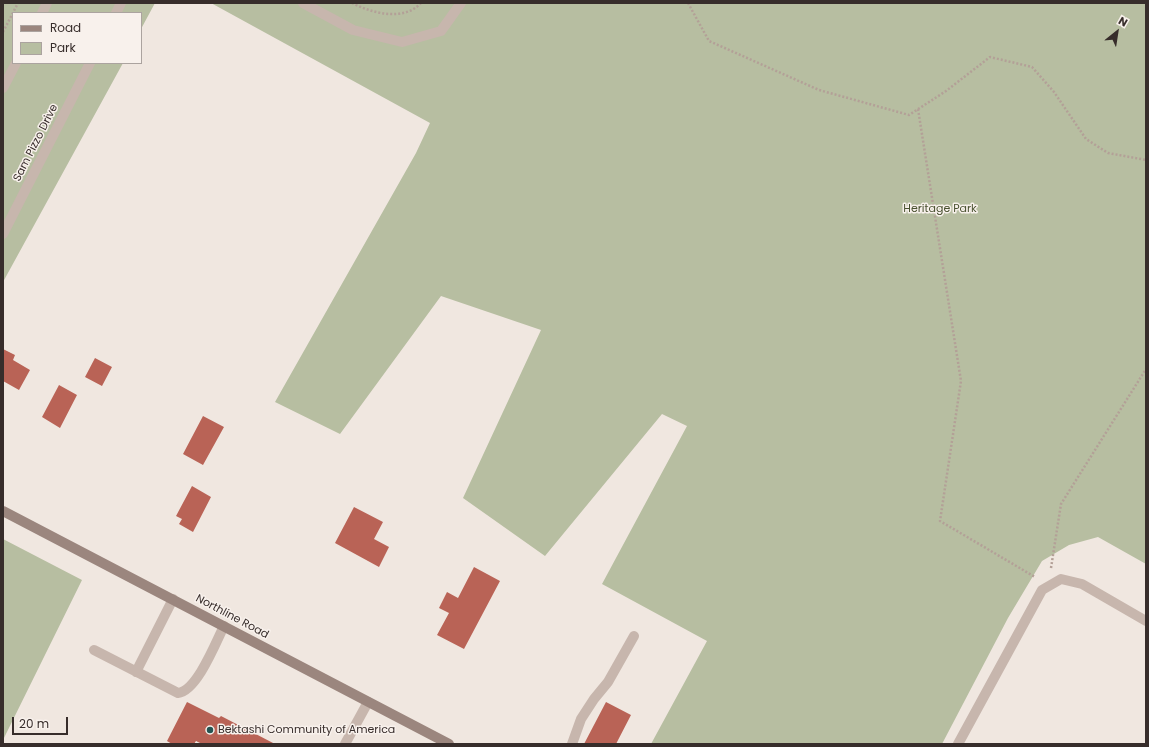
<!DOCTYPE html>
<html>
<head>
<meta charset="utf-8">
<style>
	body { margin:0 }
	#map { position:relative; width:1149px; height:747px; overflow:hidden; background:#f0e7e0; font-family:Poppins,sans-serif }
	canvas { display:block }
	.frame { position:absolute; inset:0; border:4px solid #372d2b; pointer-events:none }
	.legend { position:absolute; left:12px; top:12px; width:130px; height:52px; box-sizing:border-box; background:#f8f1ec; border:1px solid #aba39f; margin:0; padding:5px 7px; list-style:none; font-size:12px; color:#372d2b }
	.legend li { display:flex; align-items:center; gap:8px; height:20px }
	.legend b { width:20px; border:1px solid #aba39f }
	.north { position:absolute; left:1097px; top:12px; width:40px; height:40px; -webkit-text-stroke:3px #f8f1ec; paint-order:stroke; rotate:30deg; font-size:11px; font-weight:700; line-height:16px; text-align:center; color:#372d2b }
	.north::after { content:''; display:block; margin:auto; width:14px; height:18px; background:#372d2b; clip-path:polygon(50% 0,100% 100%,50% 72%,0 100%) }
	.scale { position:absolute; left:12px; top:717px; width:56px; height:18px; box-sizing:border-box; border:2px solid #372d2b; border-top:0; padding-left:5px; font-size:12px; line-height:14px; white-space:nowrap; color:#372d2b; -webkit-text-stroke:3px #f8f1ec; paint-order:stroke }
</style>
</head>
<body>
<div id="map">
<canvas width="1149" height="747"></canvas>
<div class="frame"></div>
<ul class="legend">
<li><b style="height:5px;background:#9b867e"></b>Road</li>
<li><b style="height:11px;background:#b7bea1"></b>Park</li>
</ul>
<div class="north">N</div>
<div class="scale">20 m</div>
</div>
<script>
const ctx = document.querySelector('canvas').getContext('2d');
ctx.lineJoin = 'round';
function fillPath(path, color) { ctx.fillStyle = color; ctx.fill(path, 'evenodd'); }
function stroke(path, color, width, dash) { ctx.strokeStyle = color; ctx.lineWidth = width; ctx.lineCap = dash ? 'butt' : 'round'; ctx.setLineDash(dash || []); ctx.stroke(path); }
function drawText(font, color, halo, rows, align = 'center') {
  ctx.font = font + ' Poppins,sans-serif'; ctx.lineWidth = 3; ctx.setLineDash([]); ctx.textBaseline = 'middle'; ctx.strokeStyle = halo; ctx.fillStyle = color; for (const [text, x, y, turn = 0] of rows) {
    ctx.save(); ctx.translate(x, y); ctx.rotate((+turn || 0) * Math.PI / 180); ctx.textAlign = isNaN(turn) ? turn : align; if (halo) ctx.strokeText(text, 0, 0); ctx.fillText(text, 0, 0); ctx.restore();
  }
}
fillPath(new Path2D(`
	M 3,3 L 155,3 L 141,29 L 141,13 L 13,13 L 13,63 L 123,63 L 3,282 Z
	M 211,3 L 1146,3 L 1146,564 L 1098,537 L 1069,545 L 1042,561 L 1008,618 L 942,744 L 651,744 L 707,641 L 602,584 L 687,426 L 662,414 L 545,556 L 463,498 L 541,330 L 441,296 L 340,434 L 275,402 L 416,153 L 430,123 Z
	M 3,539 L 82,580 L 3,740 Z`), '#b7bea1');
fillPath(new Path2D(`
	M 3,349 L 15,355 L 13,360 L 30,370 L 19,390 L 3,381 Z
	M 95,358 L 112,367 L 102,386 L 85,377 Z
	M 59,385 L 77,395 L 60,428 L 42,417 Z
	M 203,416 L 224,427 L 203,465 L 183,454 Z
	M 192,486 L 211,497 L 193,532 L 179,524 L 182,519 L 176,516 Z
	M 354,507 L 383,522 L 374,539 L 389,547 L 379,567 L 335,543 Z
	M 474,567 L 500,581 L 464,649 L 437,635 L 449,613 L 439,608 L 447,592 L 458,598 Z
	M 187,702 L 219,718 L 221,716 L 275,744 L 202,744 L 196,741 L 194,744 L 172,744 L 167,741 Z
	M 606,702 L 631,715 L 616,744 L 584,744 Z`), '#b96356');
stroke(new Path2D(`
	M 352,3 C 372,13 403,22 421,3
	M 688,3 L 709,41 L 819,90 L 909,115 L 946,91 L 990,57 L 1032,67 L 1054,92 L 1086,139 L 1108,153 L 1146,160
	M 3,32 L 18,3
	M 918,109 L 961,381 L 940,521 L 1035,577
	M 1051,568 L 1061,504 L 1146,369`), '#b3a097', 2.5, [2, 2]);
stroke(new Path2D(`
	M 94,650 L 178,693 C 197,691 216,642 224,626
	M 136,672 L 173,599
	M 345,744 L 368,702
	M 572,744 L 581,719 L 594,699 L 608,682 L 634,636
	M 958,744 L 1042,590 L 1061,579 L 1082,584 L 1146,621`), '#c7b6ad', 10);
stroke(new Path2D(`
	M 303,3 L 353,30 L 402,42 L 441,31 L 461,3
	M 42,13 L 47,3
	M 116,13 L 121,3
	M 3,88 L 16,63
	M 3,234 L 90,63`), '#c7b6ad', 10);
stroke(new Path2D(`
	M 3,511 L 449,744`), '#9b867e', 10);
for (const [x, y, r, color] of [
	[210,730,4,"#255452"]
]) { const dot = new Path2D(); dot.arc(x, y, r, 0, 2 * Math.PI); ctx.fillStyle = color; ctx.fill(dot); stroke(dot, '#f8f1ec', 1.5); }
drawText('11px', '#372d2b', '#f8f1ec', [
	["Sam Pizzo Drive",36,143,-63],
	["Northline Road",232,617,28]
]);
drawText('11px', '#4a5231', '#f8f1ec', [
	["Heritage Park",940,209]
]);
drawText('11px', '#372d2b', '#f8f1ec', [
	["Bektashi Community of America",218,730]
], 'left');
</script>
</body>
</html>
